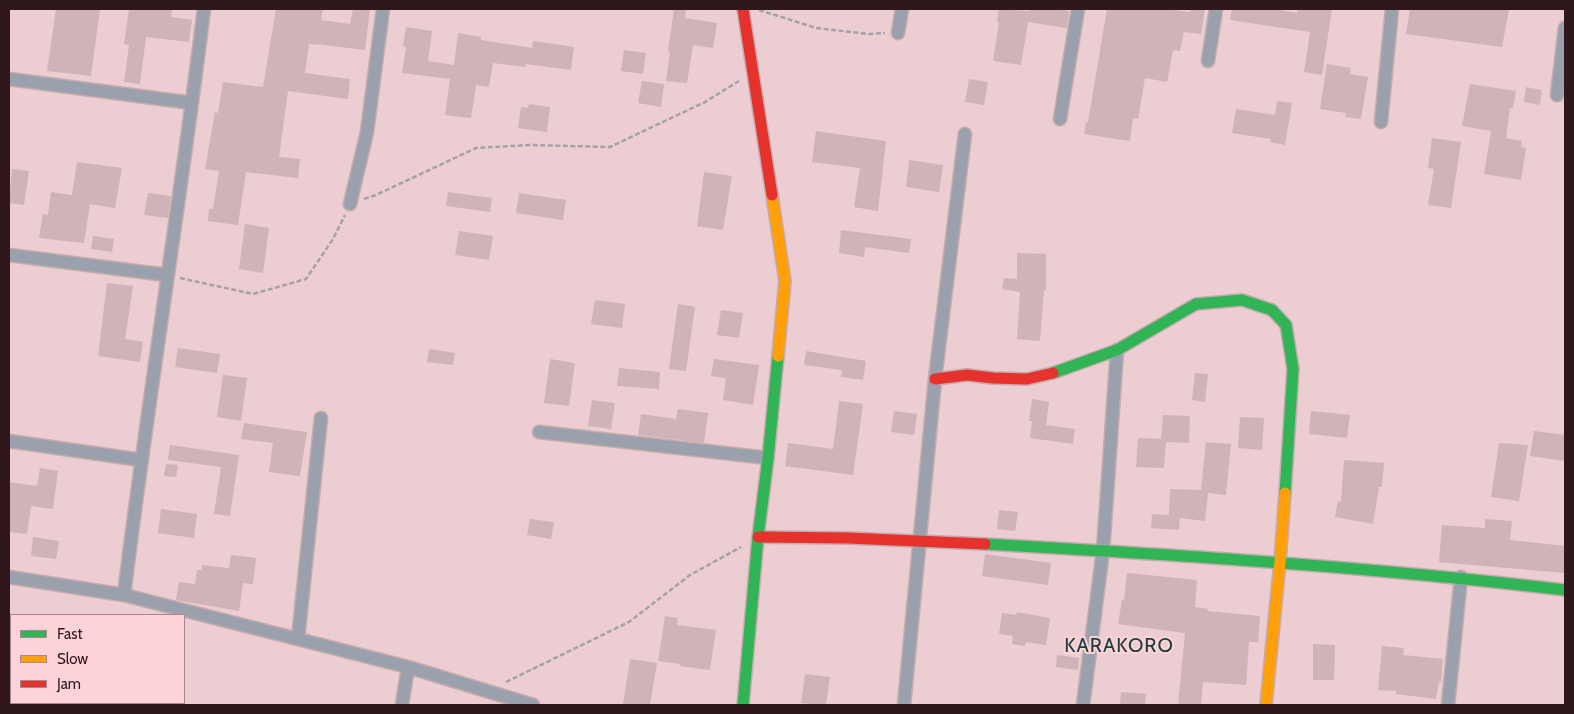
<!DOCTYPE html>
<html>
<head>
<meta charset="utf-8">
<style>
	body { margin:0 }
	#map { position:relative; width:1574px; height:714px; overflow:hidden; background:#eccdd1; font-family:Cabin,sans-serif }
	canvas { display:block }
	.frame { position:absolute; inset:0; border:10px solid #30171c; pointer-events:none }
	.legend { position:absolute; left:10px; top:614px; width:175px; height:90px; box-sizing:border-box; background:#fdd2d8; border:1px solid #ab878d; margin:0; padding:6px 9px; list-style:none; font-size:15px; color:#30171c }
	.legend li { display:flex; align-items:center; gap:10px; height:25px }
	.legend b { width:25px; border:1px solid #ab878d }
</style>
</head>
<body>
<div id="map">
<canvas width="1574" height="714"></canvas>
<div class="frame"></div>
<ul class="legend">
<li><b style="height:6px;background:#30b455"></b>Fast</li>
<li><b style="height:6px;background:#ff9f0a"></b>Slow</li>
<li><b style="height:6px;background:#e5322d"></b>Jam</li>
</ul>
</div>
<script>
const ctx = document.querySelector('canvas').getContext('2d');
ctx.lineJoin = 'round';
function fillPath(path, color) { ctx.fillStyle = color; ctx.fill(path, 'evenodd'); }
function stroke(path, color, width, dash) { ctx.strokeStyle = color; ctx.lineWidth = width; ctx.lineCap = dash ? 'butt' : 'round'; ctx.setLineDash(dash || []); ctx.stroke(path); }
function drawText(font, color, halo, rows, align = 'center') {
  ctx.font = font + ' Cabin,sans-serif'; ctx.lineWidth = 4; ctx.setLineDash([]); ctx.textBaseline = 'middle'; ctx.strokeStyle = halo; ctx.fillStyle = color; for (const [text, x, y, turn = 0] of rows) {
    ctx.save(); ctx.translate(x, y); ctx.rotate((+turn || 0) * Math.PI / 180); ctx.textAlign = isNaN(turn) ? turn : align; if (halo) ctx.strokeText(text, 0, 0); ctx.fillText(text, 0, 0); ctx.restore();
  }
}
fillPath(new Path2D(`
	M 56,9 L 100,9 L 91,76 L 47,71 Z
	M 129,9 L 172,9 L 171,17 L 192,20 L 189,42 L 146,37 L 140,84 L 124,82 L 129,45 L 124,44 Z
	M 276,9 L 323,9 L 321,20 L 350,24 L 353,9 L 370,9 L 365,50 L 316,44 L 316,45 L 309,44 L 305,73 L 350,79 L 348,99 L 288,91 L 279,157 L 300,159 L 298,178 L 246,172 L 238,225 L 208,221 L 209,209 L 213,209 L 219,171 L 205,169 L 215,112 L 218,113 L 223,82 L 263,87 Z
	M 674,9 L 686,9 L 685,18 L 717,23 L 713,48 L 693,45 L 687,83 L 666,81 L 670,52 L 668,51 Z
	M 999,9 L 1029,11 L 1029,9 L 1056,9 L 1069,11 L 1067,28 L 1028,22 L 1021,65 L 993,61 L 999,22 L 997,22 Z
	M 1107,9 L 1166,9 L 1190,12 L 1191,9 L 1205,9 L 1201,34 L 1184,32 L 1180,51 L 1173,50 L 1167,82 L 1145,78 L 1138,119 L 1133,118 L 1130,141 L 1084,134 L 1086,122 L 1088,122 Z
	M 1232,9 L 1274,9 L 1297,13 L 1298,9 L 1332,9 L 1322,75 L 1304,72 L 1310,32 L 1230,20 Z
	M 1410,9 L 1509,9 L 1502,47 L 1406,34 Z
	M 406,27 L 432,31 L 428,61 L 454,65 L 458,33 L 481,37 L 481,40 L 532,48 L 533,41 L 574,47 L 571,70 L 526,64 L 525,67 L 493,63 L 489,87 L 476,85 L 471,118 L 445,115 L 450,79 L 402,73 L 406,47 L 403,46 Z
	M 624,50 L 646,53 L 643,74 L 621,71 Z
	M 1327,64 L 1351,68 L 1350,74 L 1368,77 L 1361,119 L 1345,117 L 1346,113 L 1320,109 Z
	M 969,79 L 988,82 L 984,105 L 965,102 Z
	M 642,81 L 664,84 L 661,107 L 638,103 Z
	M 1470,84 L 1516,91 L 1513,108 L 1510,108 L 1506,138 L 1522,141 L 1521,147 L 1526,148 L 1521,180 L 1484,174 L 1491,131 L 1462,126 Z
	M 1526,87 L 1542,90 L 1540,105 L 1524,102 Z
	M 1277,101 L 1292,103 L 1285,145 L 1270,142 L 1271,139 L 1232,133 L 1236,109 L 1275,115 Z
	M 529,104 L 550,107 L 547,132 L 518,128 L 521,107 L 528,108 Z
	M 816,131 L 886,141 L 878,211 L 854,207 L 860,168 L 812,162 Z
	M 1432,138 L 1461,142 L 1451,208 L 1428,205 L 1434,169 L 1428,168 Z
	M 909,160 L 943,165 L 939,192 L 906,187 Z
	M 77,162 L 122,168 L 115,208 L 90,204 L 84,243 L 39,238 L 43,214 L 48,215 L 51,192 L 72,195 Z
	M 12,169 L 29,171 L 24,205 L 9,203 Z
	M 704,172 L 732,176 L 723,230 L 697,226 Z
	M 448,192 L 492,198 L 490,212 L 446,206 Z
	M 148,193 L 171,196 L 168,218 L 144,215 Z
	M 519,193 L 566,200 L 563,220 L 516,213 Z
	M 245,224 L 269,228 L 263,273 L 239,269 Z
	M 841,230 L 911,239 L 909,253 L 865,247 L 864,257 L 839,253 Z
	M 459,231 L 493,236 L 489,260 L 455,255 Z
	M 93,236 L 114,239 L 112,252 L 91,249 Z
	M 1017,253 L 1046,254 L 1046,290 L 1044,290 L 1040,341 L 1017,339 L 1020,292 L 1002,289 L 1004,278 L 1017,279 Z
	M 107,283 L 133,286 L 125,339 L 143,342 L 140,362 L 98,356 Z
	M 595,300 L 625,304 L 622,328 L 591,324 Z
	M 678,304 L 695,307 L 686,371 L 669,369 Z
	M 721,310 L 743,313 L 739,338 L 717,335 Z
	M 178,348 L 220,354 L 217,373 L 175,367 Z
	M 429,349 L 455,353 L 453,365 L 427,362 Z
	M 806,351 L 866,361 L 863,380 L 841,377 L 842,370 L 804,365 Z
	M 550,359 L 575,363 L 569,406 L 544,403 Z
	M 714,359 L 759,365 L 753,405 L 723,400 L 726,378 L 711,376 Z
	M 619,368 L 660,372 L 659,389 L 617,386 Z
	M 1195,373 L 1208,374 L 1205,402 L 1192,400 Z
	M 223,375 L 247,378 L 241,421 L 217,417 Z
	M 1032,399 L 1049,402 L 1046,425 L 1075,429 L 1073,444 L 1030,438 L 1032,421 L 1029,421 Z
	M 592,400 L 615,403 L 611,429 L 588,426 Z
	M 839,401 L 863,404 L 853,475 L 785,466 L 788,443 L 833,449 Z
	M 678,409 L 708,413 L 704,443 L 638,435 L 641,414 L 676,419 Z
	M 894,411 L 917,414 L 914,435 L 891,432 Z
	M 1311,411 L 1350,415 L 1347,438 L 1309,434 Z
	M 1163,415 L 1190,416 L 1189,443 L 1166,442 L 1164,468 L 1136,467 L 1138,438 L 1161,439 Z
	M 1240,417 L 1264,418 L 1262,450 L 1238,448 Z
	M 244,423 L 307,432 L 300,476 L 269,472 L 273,443 L 241,439 Z
	M 1534,431 L 1565,435 L 1565,461 L 1530,456 Z
	M 1206,442 L 1231,444 L 1226,495 L 1208,493 L 1205,521 L 1180,518 L 1179,530 L 1151,528 L 1152,514 L 1169,515 L 1170,489 L 1201,490 Z
	M 1499,443 L 1528,445 L 1519,501 L 1491,497 Z
	M 170,445 L 239,455 L 230,516 L 214,514 L 221,467 L 168,460 Z
	M 1344,460 L 1384,463 L 1382,487 L 1379,487 L 1373,524 L 1335,517 L 1338,501 L 1341,502 Z
	M 166,464 L 178,465 L 176,477 L 164,476 Z
	M 40,468 L 58,471 L 53,509 L 31,506 L 27,534 L 9,532 L 9,482 L 37,486 Z
	M 161,509 L 197,514 L 194,538 L 158,533 Z
	M 999,510 L 1018,512 L 1015,531 L 997,529 Z
	M 530,519 L 554,522 L 551,539 L 527,535 Z
	M 1485,519 L 1512,521 L 1510,540 L 1565,546 L 1564,573 L 1439,562 L 1442,525 L 1485,528 Z
	M 33,537 L 59,541 L 56,559 L 31,556 Z
	M 985,554 L 1051,563 L 1048,585 L 982,576 Z
	M 231,555 L 256,558 L 253,584 L 243,583 L 239,611 L 176,600 L 179,582 L 195,584 L 197,570 L 202,570 L 202,565 L 229,568 Z
	M 1127,573 L 1197,580 L 1195,607 L 1208,609 L 1207,611 L 1260,616 L 1258,642 L 1249,642 L 1246,685 L 1203,682 L 1201,705 L 1178,705 L 1185,633 L 1118,624 L 1122,600 L 1124,600 Z
	M 1017,612 L 1050,618 L 1046,645 L 1026,642 L 1025,646 L 1012,644 L 1013,636 L 999,634 L 1002,613 L 1016,615 Z
	M 665,616 L 678,618 L 677,625 L 716,630 L 710,670 L 680,666 L 680,664 L 658,661 Z
	M 1313,644 L 1335,645 L 1334,680 L 1313,680 Z
	M 1382,646 L 1404,648 L 1403,655 L 1443,659 L 1441,682 L 1439,682 L 1436,699 L 1396,694 L 1396,691 L 1378,690 Z
	M 1057,655 L 1079,658 L 1078,670 L 1056,667 Z
	M 630,659 L 657,663 L 650,705 L 623,704 Z
	M 805,674 L 830,677 L 826,705 L 801,703 Z
	M 1121,692 L 1146,694 L 1145,705 L 1120,705 Z`), '#ceb3b7');
const street = new Path2D(`
	M 898,33 L 902,9
	M 1208,61 L 1216,9
	M 9,79 L 192,103
	M 1557,95 L 1565,28
	M 1060,119 L 1078,9
	M 1381,122 L 1392,9
	M 350,204 L 367,132 L 383,9
	M 9,255 L 167,275
	M 539,432 L 768,458
	M 9,441 L 141,460
	M 9,577 L 124,595 L 408,667 L 533,705
	M 124,595 C 148,399 180,205 204,9
	M 298,639 L 321,418
	M 402,705 L 408,667
	M 904,705 L 935,379 L 965,134
	M 1083,705 L 1103,551 L 1117,350
	M 1448,705 L 1461,577`);
const fast = new Path2D(`
	M 1053,373 L 1117,350 L 1196,304 L 1242,300 L 1272,310 L 1286,325 L 1293,369 L 1285,493
	M 985,544 C 1179,555 1372,567 1565,590
	M 743,705 L 758,537 L 768,458 L 778,356`);
const slow = new Path2D(`
	M 772,195 L 785,281 L 778,356
	M 1266,705 L 1280,562 L 1285,493`);
const jam = new Path2D(`
	M 743,9 L 772,195
	M 935,379 L 967,375 L 993,378 L 1027,379 L 1053,373
	M 758,537 L 848,538 L 985,544`);
stroke(street, '#c4abae', 15);
stroke(fast, '#c4abae', 14);
stroke(slow, '#c4abae', 14);
stroke(jam, '#c4abae', 14);
stroke(new Path2D(`
	M 759,10 L 816,28 L 869,34 L 885,33
	M 364,199 L 376,195 L 476,148 L 529,145 L 610,147 L 705,102 L 739,81
	M 180,278 L 253,294 L 306,279 L 333,239 L 345,215
	M 506,682 L 629,622 L 690,575 L 741,547`), '#a5a1a8', 2.5, [5, 2.5]);
stroke(street, '#9ba1ac', 12);
stroke(fast, '#30b455', 11);
stroke(slow, '#ff9f0a', 11);
stroke(jam, '#e5322d', 11);
ctx.letterSpacing = '1px';
drawText('20px', '#1b3d3b', '#fdd2d8', [
	["KARAKORO",1119,646]
]);
ctx.letterSpacing = '0px';
</script>
</body>
</html>
